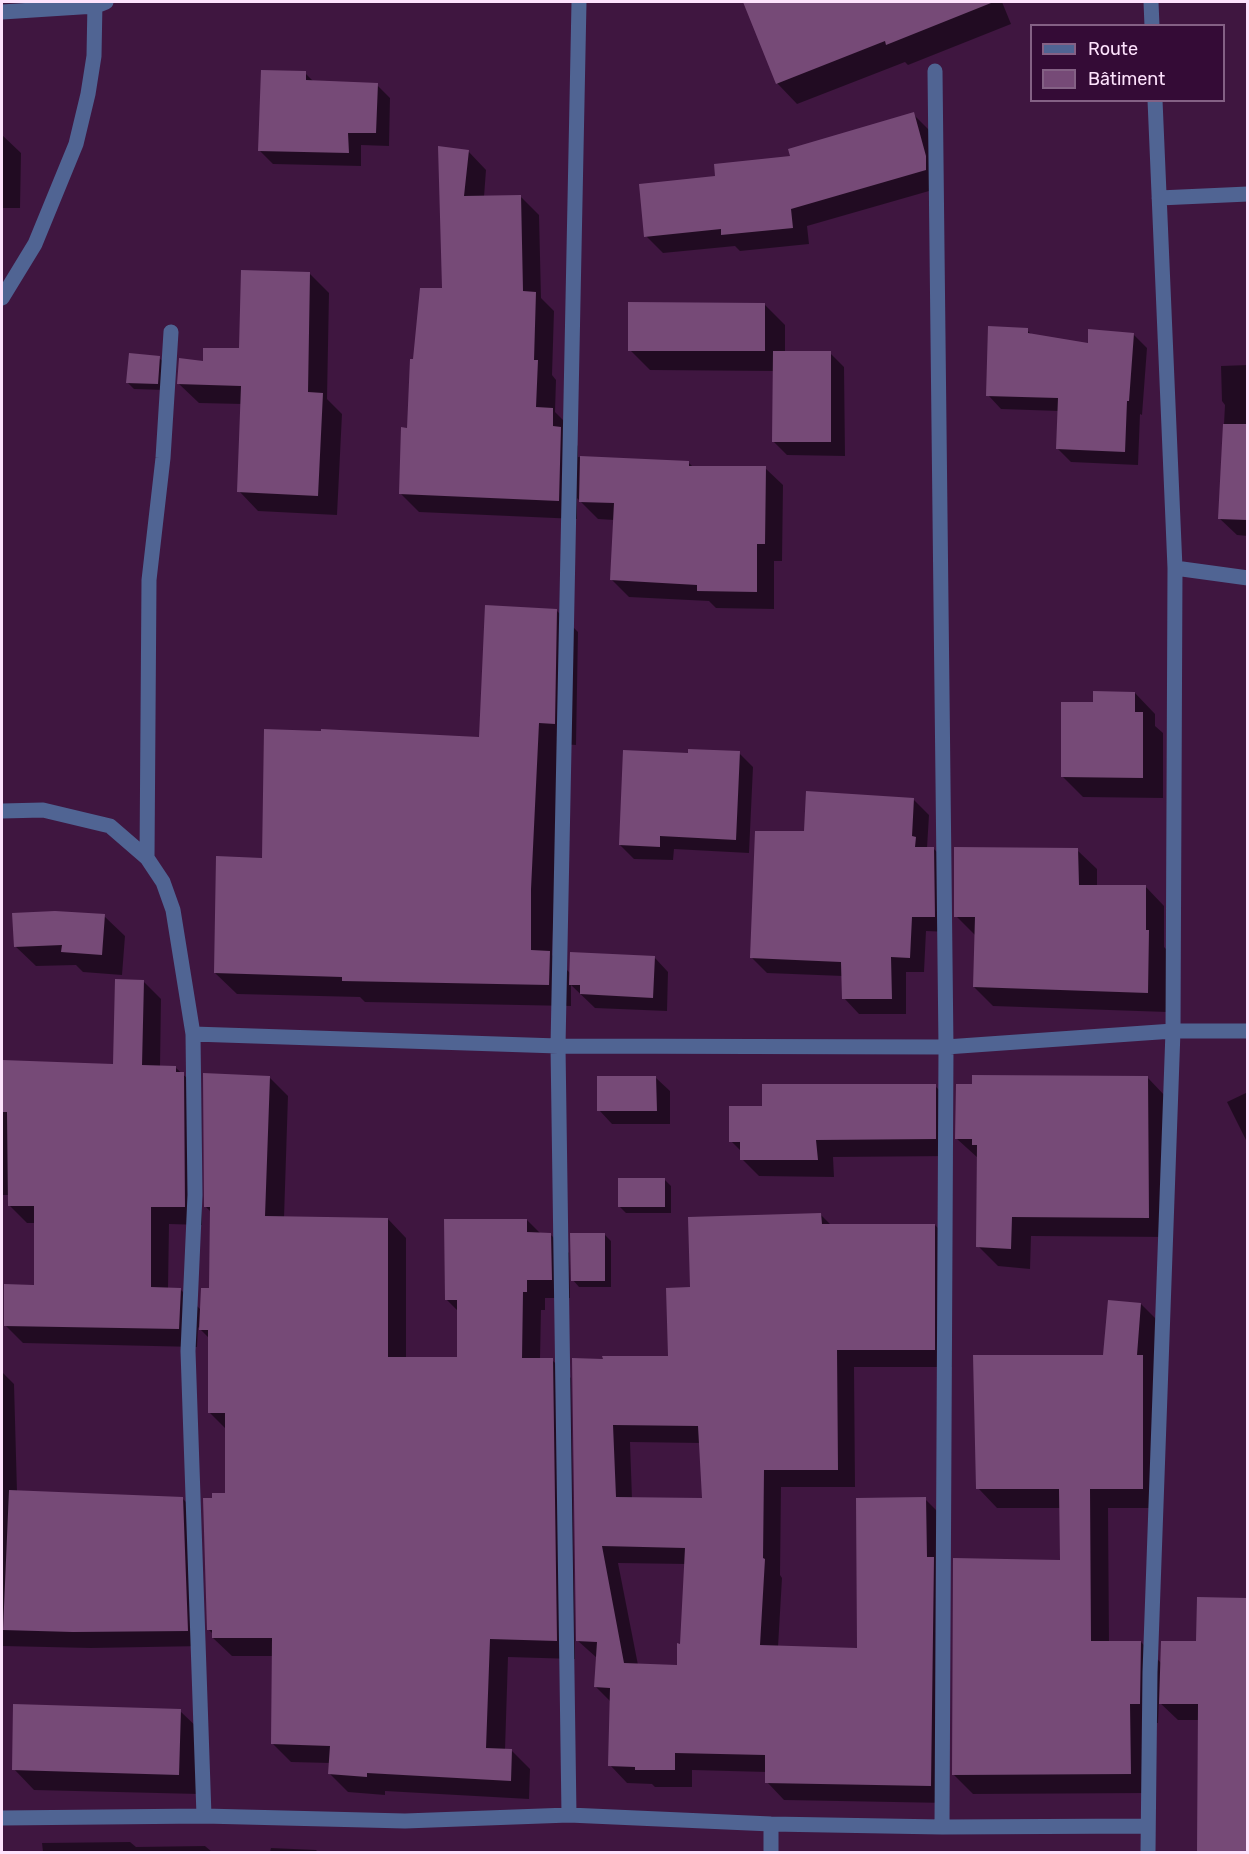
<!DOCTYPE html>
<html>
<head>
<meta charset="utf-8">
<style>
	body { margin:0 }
	#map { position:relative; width:1249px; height:1854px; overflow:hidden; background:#3f1640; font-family:Rubik,sans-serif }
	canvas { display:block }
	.frame { position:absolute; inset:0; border:3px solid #fde2fc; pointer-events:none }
	.legend { position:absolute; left:1030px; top:24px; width:195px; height:78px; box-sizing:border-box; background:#340b36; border:2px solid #846185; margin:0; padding:8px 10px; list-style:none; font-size:18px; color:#fde2fc }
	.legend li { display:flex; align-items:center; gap:12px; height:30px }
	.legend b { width:30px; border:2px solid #846185 }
</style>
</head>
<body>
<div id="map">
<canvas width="1249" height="1854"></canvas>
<div class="frame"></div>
<ul class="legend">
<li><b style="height:8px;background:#506493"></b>Route</li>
<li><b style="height:16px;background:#764a77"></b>Bâtiment</li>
</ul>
</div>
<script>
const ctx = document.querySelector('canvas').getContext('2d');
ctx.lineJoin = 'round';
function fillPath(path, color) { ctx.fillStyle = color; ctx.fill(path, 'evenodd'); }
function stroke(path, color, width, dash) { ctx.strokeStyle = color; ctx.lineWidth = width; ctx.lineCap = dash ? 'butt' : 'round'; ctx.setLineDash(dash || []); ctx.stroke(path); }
fillPath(new Path2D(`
	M 744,2 L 1002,2 L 1011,24 L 908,65 L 905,62 L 797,104 L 777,83 Z
	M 305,73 L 314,82 L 377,85 L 390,98 L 389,146 L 361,145 L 361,166 L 273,164 L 260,151 Z
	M 913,114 L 930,131 L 943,187 L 807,226 L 809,244 L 740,251 L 735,246 L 663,253 L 646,236 L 717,178 L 792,158 Z
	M 2,135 L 21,153 L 20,208 L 2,208 Z
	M 468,151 L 486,170 L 484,197 L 520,196 L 539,215 L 541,298 L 554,311 L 552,375 L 556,380 L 555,412 L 571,428 L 571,439 L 578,446 L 578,457 L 689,463 L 693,467 L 765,468 L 783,485 L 782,561 L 774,561 L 774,609 L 716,608 L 709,601 L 629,597 L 612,580 L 614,520 L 598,519 L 577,498 L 577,519 L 419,512 L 401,494 L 414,361 L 443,290 Z
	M 310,274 L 329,293 L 327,399 L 342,414 L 337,515 L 258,511 L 239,491 L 242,404 L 199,403 L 179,384 L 204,363 L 241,350 Z
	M 765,305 L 785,325 L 785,352 L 830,353 L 844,367 L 845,456 L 787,455 L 773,441 L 774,371 L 650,370 L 630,350 Z
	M 1027,330 L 1033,336 L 1089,344 L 1133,334 L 1147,348 L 1142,415 L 1140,414 L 1138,465 L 1071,462 L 1057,448 L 1059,411 L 1001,409 L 988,395 Z
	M 159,358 L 166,364 L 164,390 L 134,389 L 127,382 Z
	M 1248,365 L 1248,536 L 1237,535 L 1219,518 L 1225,405 L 1222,401 L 1221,366 Z
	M 556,610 L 578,632 L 576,745 L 560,744 L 552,955 L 571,974 L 655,958 L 668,972 L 667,1011 L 595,1008 L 571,985 L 571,1006 L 365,1002 L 360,997 L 237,994 L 215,973 L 263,859 L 481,739 Z
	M 1135,693 L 1155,714 L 1155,726 L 1163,733 L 1163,798 L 1083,797 L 1063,777 L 1094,704 Z
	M 739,753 L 753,767 L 749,853 L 674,849 L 673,860 L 634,859 L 620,845 L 690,755 Z
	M 914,800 L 929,815 L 927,848 L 933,848 L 949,864 L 949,932 L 926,931 L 924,972 L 906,972 L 906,1014 L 859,1014 L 844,998 L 843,976 L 767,973 L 751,957 L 805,832 Z
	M 1077,850 L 1097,869 L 1097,886 L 1145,886 L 1164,906 L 1164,947 L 1168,951 L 1167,1012 L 993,1006 L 974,987 L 976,936 L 956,916 Z
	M 104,916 L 125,936 L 122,975 L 83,972 L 76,965 L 36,966 L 15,946 Z
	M 143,981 L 161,999 L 160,1067 L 176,1068 L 201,1091 L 202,1225 L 169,1224 L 168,1289 L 180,1289 L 201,1310 L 210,1290 L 211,1212 L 206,1207 L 269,1077 L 288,1096 L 284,1218 L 388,1219 L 406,1238 L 406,1358 L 458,1359 L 458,1311 L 446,1299 L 527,1220 L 541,1234 L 550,1234 L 569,1253 L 570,1298 L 545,1298 L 545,1310 L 541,1310 L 540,1359 L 552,1360 L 571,1378 L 575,1659 L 508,1657 L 505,1750 L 511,1750 L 530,1769 L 529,1799 L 385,1791 L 385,1795 L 348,1792 L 330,1774 L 330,1763 L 291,1762 L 273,1744 L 273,1656 L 232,1656 L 213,1638 L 213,1634 L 209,1630 L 226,1495 L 227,1430 L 209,1412 L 209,1338 L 198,1327 L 197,1347 L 23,1343 L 5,1325 L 36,1286 L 35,1223 L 27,1223 L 9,1205 L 9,1195 L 2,1195 L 2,1075 L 115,1066 Z
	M 656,1078 L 670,1091 L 670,1124 L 612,1124 L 599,1110 Z
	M 1148,1078 L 1167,1098 L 1169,1237 L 1031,1236 L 1030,1269 L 998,1266 L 978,1246 L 978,1158 L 957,1139 Z
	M 935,1086 L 953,1103 L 953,1156 L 833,1157 L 834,1177 L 759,1176 L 742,1159 L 742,1152 L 731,1141 L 764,1108 Z
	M 1248,1092 L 1248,1213 L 1247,1142 L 1227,1102 Z
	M 664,1179 L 671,1186 L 671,1213 L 626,1213 L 619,1206 Z
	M 820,1214 L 832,1226 L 935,1225 L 952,1243 L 952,1367 L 854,1367 L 855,1487 L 781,1487 L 780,1575 L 782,1578 L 778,1647 L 859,1649 L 925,1499 L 943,1517 L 948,1803 L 784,1800 L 767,1782 L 767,1772 L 692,1770 L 692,1787 L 655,1787 L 652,1784 L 627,1783 L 610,1765 L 611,1702 L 596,1687 L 597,1658 L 578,1641 L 604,1360 L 670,1357 L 692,1289 ZM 630,1442 L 701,1443 L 703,1500 L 632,1499 ZM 618,1563 L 686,1564 L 682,1645 L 678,1666 L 638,1665 Z
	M 605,1235 L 611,1241 L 611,1287 L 579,1287 L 573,1280 Z
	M 1141,1304 L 1160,1323 L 1161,1508 L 1108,1508 L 1109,1643 L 1141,1642 L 1162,1664 L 1197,1642 L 1248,1600 L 1248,1852 L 1198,1852 L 1199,1720 L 1178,1720 L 1159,1702 L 1158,1723 L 1149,1723 L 1150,1793 L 973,1794 L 954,1775 L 1061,1562 L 1061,1508 L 997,1508 L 978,1488 L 1105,1356 Z
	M 2,1372 L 14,1384 L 17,1492 L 183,1499 L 199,1515 L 204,1646 L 91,1648 L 2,1646 Z
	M 180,1711 L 201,1731 L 199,1794 L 34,1790 L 14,1769 Z
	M 130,1842 L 136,1847 L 205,1846 L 212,1852 L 43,1852 L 42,1843 Z
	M 271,1848 L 316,1850 L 318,1852 L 338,1852 L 270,1852 Z`), '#0007');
fillPath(new Path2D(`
	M 743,2 L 991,2 L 991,3 L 886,45 L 885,41 L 776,84 Z
	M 261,70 L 306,71 L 306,80 L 378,83 L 376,133 L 348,133 L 349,153 L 258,151 Z
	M 914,112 L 926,156 L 926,170 L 791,209 L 793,228 L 721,235 L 721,229 L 644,237 L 639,184 L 715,176 L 714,164 L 790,156 L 788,149 Z
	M 438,146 L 469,150 L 464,196 L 521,195 L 523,291 L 536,292 L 534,360 L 538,360 L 536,407 L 553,408 L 553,426 L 561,427 L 559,501 L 399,494 L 401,427 L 407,428 L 410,359 L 413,359 L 420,288 L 442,288 Z
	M 241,270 L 310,272 L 308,392 L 323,393 L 318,496 L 237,492 L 241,386 L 177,384 L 179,358 L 203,361 L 203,348 L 239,348 Z
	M 628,302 L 765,303 L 765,351 L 628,351 Z
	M 988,326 L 1028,328 L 1028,333 L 1088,343 L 1088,329 L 1134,333 L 1129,401 L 1127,401 L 1125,452 L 1056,449 L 1058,398 L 986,396 Z
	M 773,351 L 831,351 L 831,442 L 772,442 Z
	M 129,353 L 160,356 L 158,384 L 126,383 Z
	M 1223,424 L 1248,424 L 1248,520 L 1218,519 Z
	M 580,456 L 689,461 L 689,466 L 766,466 L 765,544 L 757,544 L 757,592 L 697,591 L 697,585 L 610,580 L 614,503 L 579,502 Z
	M 485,605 L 557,609 L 555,724 L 539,723 L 531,889 L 531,950 L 550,951 L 549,985 L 342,981 L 342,977 L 214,973 L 216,856 L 262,858 L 264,729 L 321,731 L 321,729 L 479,737 Z
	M 1093,691 L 1135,692 L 1135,712 L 1143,712 L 1143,778 L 1061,777 L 1061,702 L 1093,702 Z
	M 688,749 L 740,751 L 736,840 L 660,836 L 660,847 L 619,845 L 623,750 L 688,753 Z
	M 806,791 L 914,798 L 912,836 L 916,837 L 915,847 L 934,847 L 935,917 L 912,917 L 910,958 L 891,957 L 892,999 L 842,999 L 841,962 L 750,958 L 755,831 L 804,831 Z
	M 954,847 L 1078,848 L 1079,885 L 1146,885 L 1146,930 L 1149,930 L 1148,993 L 973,987 L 975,917 L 954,917 Z
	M 55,911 L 105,914 L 102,955 L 61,952 L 62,945 L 14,947 L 12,913 Z
	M 570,952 L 655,956 L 653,998 L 580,994 L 580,985 L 569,985 Z
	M 115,979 L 144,980 L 142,1065 L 176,1066 L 176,1072 L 184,1072 L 185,1207 L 151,1207 L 151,1287 L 181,1288 L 179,1329 L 4,1326 L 4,1284 L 34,1285 L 34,1206 L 8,1206 L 7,1112 L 2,1112 L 2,1060 L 113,1064 Z
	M 203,1073 L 270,1076 L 265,1216 L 388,1218 L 388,1357 L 457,1357 L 457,1300 L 445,1300 L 444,1219 L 527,1219 L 527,1232 L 551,1233 L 552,1280 L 527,1280 L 527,1292 L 523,1292 L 522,1358 L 553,1358 L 557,1641 L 490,1639 L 486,1748 L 512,1749 L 511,1781 L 367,1773 L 367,1777 L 328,1774 L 330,1746 L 271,1744 L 272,1638 L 212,1638 L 212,1630 L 207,1630 L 203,1498 L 212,1498 L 212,1493 L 225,1493 L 225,1413 L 208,1413 L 208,1330 L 199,1330 L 201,1288 L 209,1288 L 210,1207 L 204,1207 Z
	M 972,1075 L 1148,1076 L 1149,1218 L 1012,1217 L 1011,1249 L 976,1247 L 977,1145 L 972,1145 L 972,1139 L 955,1139 L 956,1084 L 972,1084 Z
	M 597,1076 L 656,1076 L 657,1111 L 597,1111 Z
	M 762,1084 L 936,1084 L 936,1139 L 816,1140 L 818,1160 L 740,1160 L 740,1142 L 729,1142 L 729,1106 L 762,1106 Z
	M 618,1178 L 665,1178 L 665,1207 L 618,1207 Z
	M 821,1213 L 822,1224 L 935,1224 L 935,1350 L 837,1350 L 838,1470 L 764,1470 L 763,1558 L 765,1559 L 760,1645 L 857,1648 L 856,1498 L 926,1497 L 927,1557 L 934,1557 L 931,1786 L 765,1783 L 765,1755 L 675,1753 L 675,1770 L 635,1770 L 635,1767 L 608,1766 L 610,1688 L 594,1687 L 597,1642 L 576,1641 L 572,1358 L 603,1359 L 602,1356 L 668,1356 L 666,1288 L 690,1287 L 688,1217 ZM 613,1425 L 698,1426 L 702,1498 L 616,1497 ZM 602,1546 L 685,1548 L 680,1644 L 677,1643 L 677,1665 L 624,1663 Z
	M 570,1233 L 605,1233 L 605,1281 L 571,1281 Z
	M 1108,1300 L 1141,1303 L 1137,1355 L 1143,1355 L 1143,1489 L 1090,1489 L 1091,1641 L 1141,1641 L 1140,1704 L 1130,1704 L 1131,1774 L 952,1775 L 953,1558 L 1060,1560 L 1059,1489 L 976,1489 L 973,1355 L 1103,1355 Z
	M 9,1490 L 183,1497 L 188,1631 L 73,1632 L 3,1630 Z
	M 1197,1597 L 1248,1598 L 1248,1852 L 1197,1852 L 1198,1704 L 1159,1704 L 1161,1641 L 1196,1641 Z
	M 13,1704 L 181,1709 L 179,1775 L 12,1770 Z`), '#764a77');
stroke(new Path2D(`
	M 1151,2 L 1152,26
	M 2,12 L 96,6 L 106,2
	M 935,71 L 946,1047 L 942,1827
	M 1159,198 L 1248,194
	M 2,298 L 35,244 L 76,144 L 88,94 L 94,56 L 95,2
	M 1175,568 L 1248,578
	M 2,811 L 43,810 L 110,826 L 147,858 L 163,882 L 173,910 L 193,1034 L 195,1195 L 188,1351 L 204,1816
	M 147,858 L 149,580 L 163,458 L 171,332
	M 193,1034 L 558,1046 L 946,1047 L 1173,1031 L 1248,1031
	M 569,1815 L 558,1046 L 579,2
	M 2,1818 L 204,1816 L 405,1821 L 569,1815 L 771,1824 L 942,1827 L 1148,1826
	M 771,1852 L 771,1824
	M 1148,1852 L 1150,1672 L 1173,1031 L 1175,568 L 1155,100`), '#506493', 15);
</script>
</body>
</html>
